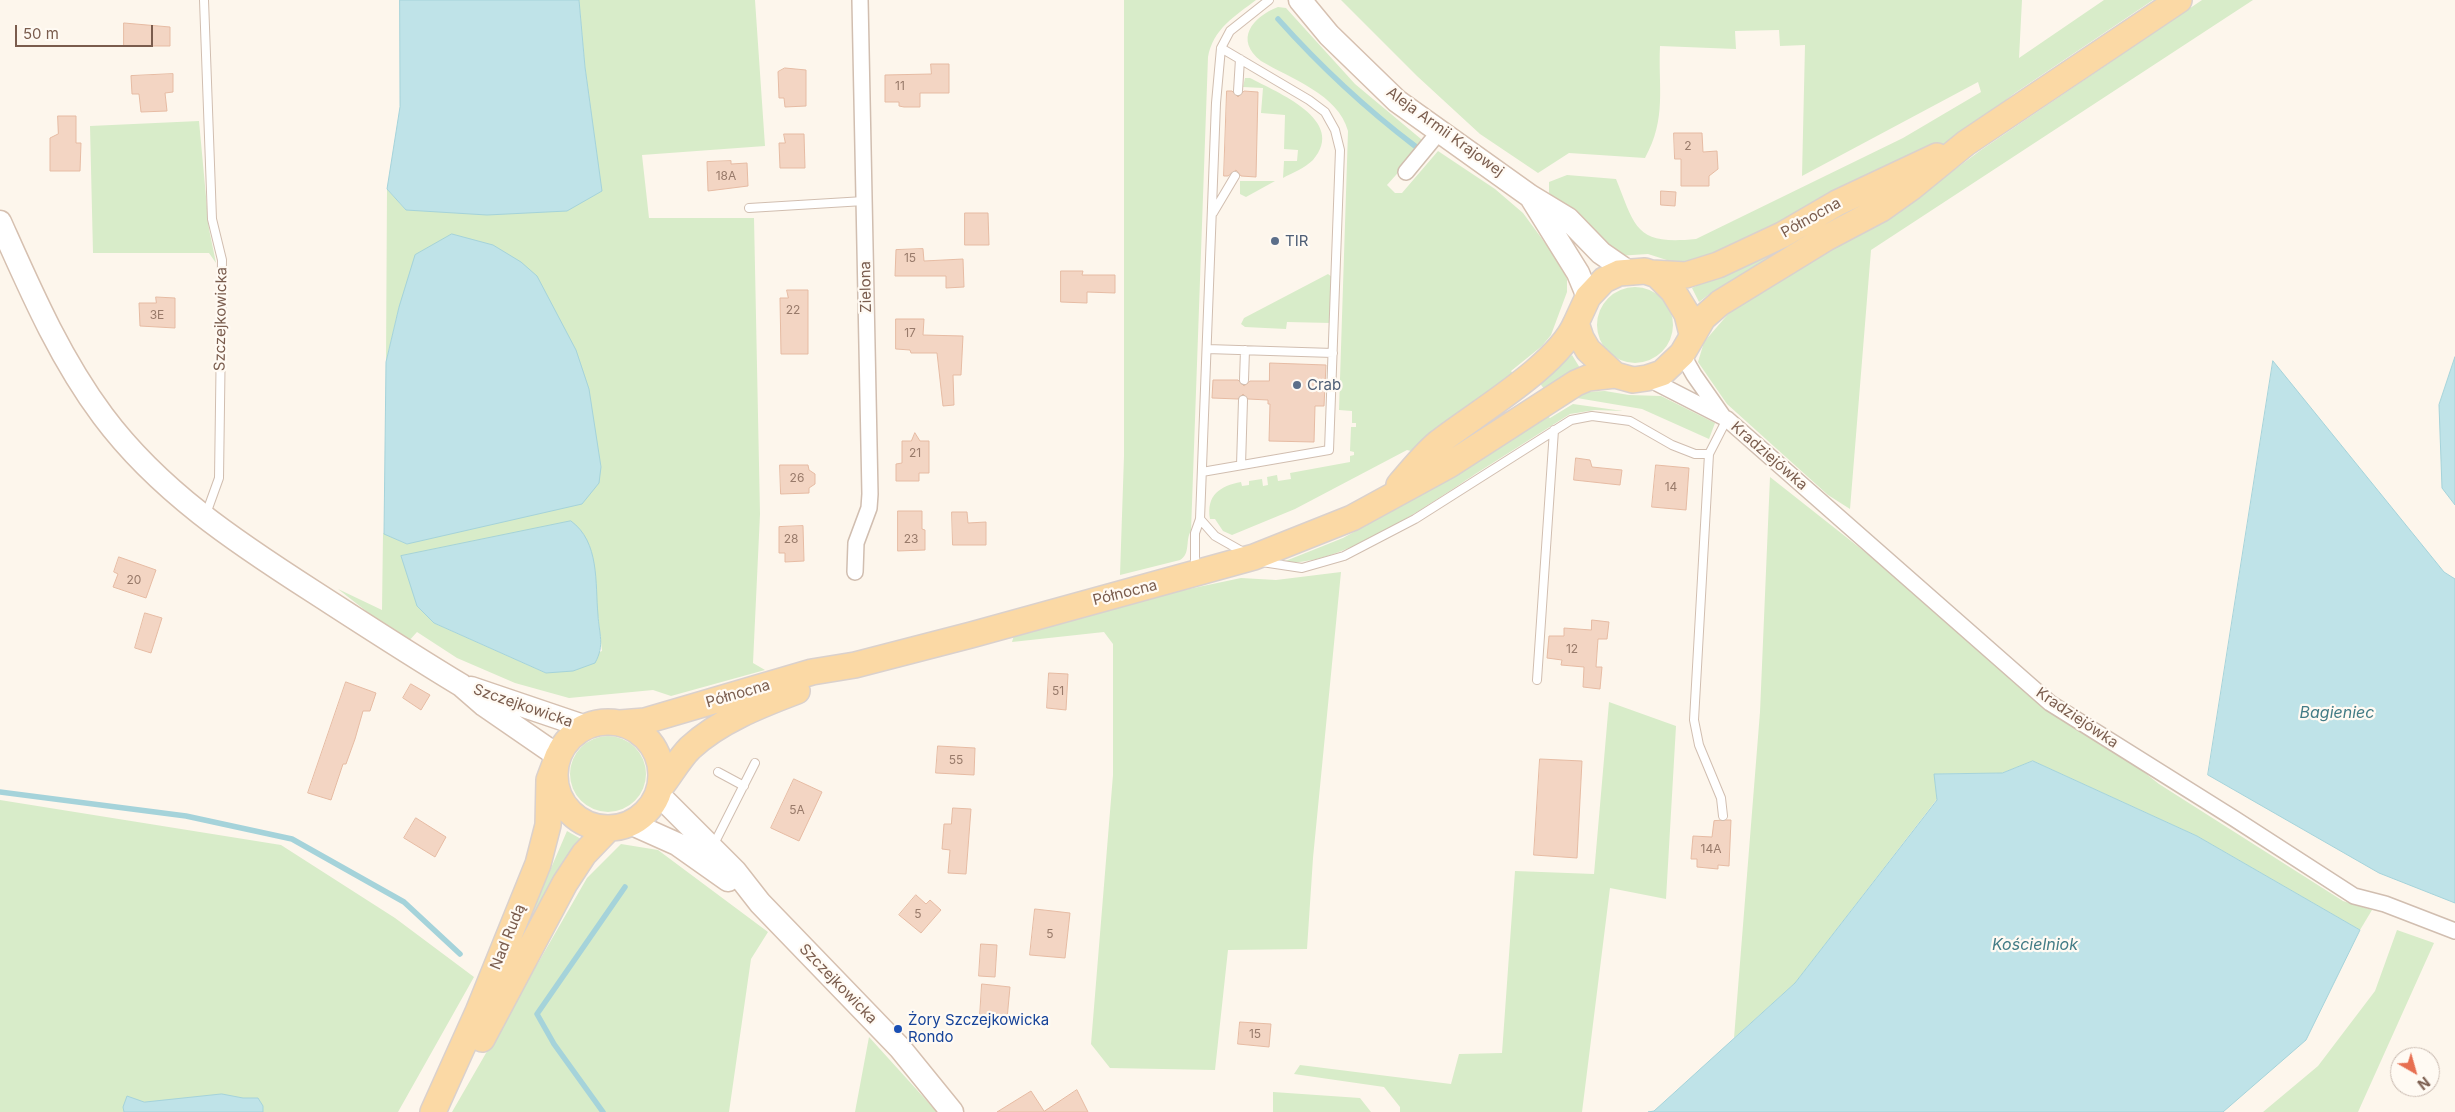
<!DOCTYPE html>
<html>
<head>
<meta charset="utf-8">
<style>
	body { margin:0 }
	#map { position:relative; width:2455px; height:1112px; overflow:hidden; background:#fdf6ec; font-family:Inter,sans-serif }
	canvas { display:block }
	.north { position:absolute; left:2390px; top:1047px; width:50px; height:50px; box-sizing:border-box; background:#fffaf3; border:1px solid #cabbb1; border-radius:50%; rotate:142deg; font-size:14px; font-weight:700; line-height:20px; text-align:center; color:#7a5c4d }
	.north::after { content:''; display:block; margin:auto; width:18px; height:22px; background:#e76f51; clip-path:polygon(50% 0,100% 100%,50% 72%,0 100%) }
	.scale { position:absolute; left:15px; top:25px; width:138px; height:22px; box-sizing:border-box; border:2px solid #7a5c4d; border-top:0; padding-left:6px; font-size:15px; line-height:18px; white-space:nowrap; color:#7a5c4d; -webkit-text-stroke:4px #fffaf3; paint-order:stroke }
</style>
</head>
<body>
<div id="map">
<canvas width="2455" height="1112"></canvas>
<div class="north">N</div>
<div class="scale">50 m</div>
</div>
<script>
const ctx = document.querySelector('canvas').getContext('2d');
ctx.lineJoin = 'round';
function fillPath(path, color) { ctx.fillStyle = color; ctx.fill(path, 'evenodd'); }
function stroke(path, color, width, dash) { ctx.strokeStyle = color; ctx.lineWidth = width; ctx.lineCap = dash ? 'butt' : 'round'; ctx.setLineDash(dash || []); ctx.stroke(path); }
function drawText(font, color, halo, rows, align = 'center') {
  ctx.font = font + ' Inter,sans-serif'; ctx.lineWidth = 4.5; ctx.setLineDash([]); ctx.textBaseline = 'middle'; ctx.strokeStyle = halo; ctx.fillStyle = color; for (const [text, x, y, turn = 0] of rows) {
    ctx.save(); ctx.translate(x, y); ctx.rotate((+turn || 0) * Math.PI / 180); ctx.textAlign = isNaN(turn) ? turn : align; if (halo) ctx.strokeText(text, 0, 0); ctx.fillText(text, 0, 0); ctx.restore();
  }
}
fillPath(new Path2D(`
	M 579,0 L 755,0 L 765,146 L 642,155 L 649,218 L 754,218 L 760,514 L 753,663 L 765,670 L 671,696 L 653,690 L 569,698 L 515,683 L 457,658 L 417,632 L 407,643 L 338,589 L 382,610 L 383,533 L 407,544 L 601,467 L 595,437 L 399,307 L 386,362 L 387,189 L 406,210 L 601,191 L 585,67 ZM 421,610 L 598,616 L 602,651 L 546,673 L 434,623 Z
	M 1124,0 L 1256,0 C 1235,16 1213,29 1208,57 L 1191,531 C 1185,539 1191,554 1180,560 L 1120,575 L 1124,456 Z
	M 1341,0 L 2022,0 L 2019,58 L 2104,0 L 2153,0 L 2015,93 L 1953,140 L 1724,251 L 1690,264 L 1673,262 L 1648,254 L 1617,256 L 1549,193 L 1549,182 L 1567,175 L 1616,179 C 1636,229 1636,245 1696,239 L 1903,138 L 1981,92 L 1978,82 L 1802,176 L 1805,45 L 1780,46 L 1779,30 L 1735,31 L 1736,49 L 1660,46 C 1658,88 1667,118 1645,158 L 1569,153 L 1538,173 L 1480,134 L 1417,76 Z
	M 2202,0 L 2253,0 L 1871,250 L 1850,509 L 1828,495 L 1727,404 L 1698,362 L 1704,342 L 1729,313 L 1813,261 L 1895,214 L 1981,150 Z
	M 1278,7 L 1286,8 L 1355,84 L 1421,139 L 1423,143 L 1421,147 L 1387,185 L 1395,193 L 1402,193 L 1438,151 L 1495,189 L 1523,213 L 1562,266 L 1567,279 L 1567,292 L 1551,335 L 1542,346 L 1511,371 L 1514,375 L 1411,451 L 1407,450 L 1295,509 L 1232,535 L 1223,531 L 1215,519 L 1210,519 C 1206,495 1220,486 1241,482 L 1242,486 L 1249,485 L 1249,481 L 1262,479 L 1263,486 L 1268,485 L 1267,477 L 1277,475 L 1278,481 L 1291,479 L 1290,473 L 1350,462 L 1350,456 L 1354,455 L 1354,452 L 1350,451 L 1351,427 L 1356,427 L 1356,423 L 1352,423 L 1352,411 L 1339,410 L 1348,131 C 1338,94 1291,79 1261,61 C 1234,40 1252,17 1278,7 Z
	M 1245,78 L 1250,78 C 1276,92 1348,120 1313,160 C 1305,168 1292,173 1283,178 L 1284,161 L 1297,161 L 1298,150 L 1284,149 L 1285,115 L 1261,113 L 1263,88 L 1243,87 Z
	M 199,121 L 209,229 L 216,263 L 209,253 L 93,253 L 90,126 Z
	M 1910,179 L 1708,295 L 1699,302 L 1692,288 L 1793,240 Z
	M 1240,181 L 1275,181 L 1246,197 L 1240,194 Z
	M 1328,274 L 1332,277 L 1331,323 L 1287,322 L 1286,329 L 1245,327 L 1241,324 L 1244,318 Z
	M1597 325a38 38 0 1 1 76 0a38 38 0 1 1-76 0Z
	M 1572,355 L 1580,368 L 1545,390 L 1538,381 Z
	M 1605,391 L 1629,395 L 1661,396 L 1715,423 L 1709,439 L 1642,409 L 1571,397 L 1583,392 Z
	M 1573,404 L 1623,411 L 1595,410 L 1570,414 C 1540,433 1510,452 1480,471 C 1432,502 1341,568 1283,562 L 1343,538 L 1417,497 L 1546,415 L 1550,418 Z
	M 1770,477 L 2159,784 L 2343,901 L 2372,910 L 2360,930 L 2197,836 L 2033,761 L 2002,773 L 1935,774 L 1937,799 L 1795,983 L 1734,1038 L 1760,712 Z
	M 1341,572 L 1313,858 L 1307,949 L 1228,950 L 1215,1070 L 1110,1068 L 1091,1044 L 1113,775 L 1113,644 L 1104,632 L 1012,642 L 1015,632 L 1113,605 L 1241,578 L 1276,580 Z
	M 1609,702 L 1676,726 L 1666,899 L 1610,888 L 1582,1112 L 1400,1112 L 1400,1107 L 1384,1087 L 1294,1074 L 1300,1065 L 1451,1084 L 1459,1054 L 1502,1053 L 1515,871 L 1594,874 Z
	M570 774a38 38 0 1 1 76 0a38 38 0 1 1-76 0Z
	M 0,800 L 281,845 L 395,918 L 474,977 L 398,1112 L 0,1112 Z
	M 567,831 L 581,839 L 535,913 L 533,910 Z
	M 621,844 L 658,850 L 768,932 L 751,959 L 729,1112 L 452,1112 L 587,878 Z
	M 2397,930 L 2434,943 L 2358,1112 L 2263,1112 L 2318,1066 L 2375,991 Z
	M 869,1037 L 937,1112 L 855,1112 Z
	M 1273,1092 L 1360,1098 L 1371,1112 L 1273,1112 Z`), '#d8ecc9');
const water = new Path2D(`
	M 400,0 L 579,0 L 585,67 L 602,191 L 567,211 L 487,215 L 406,210 L 387,189 L 400,107 Z
	M 452,234 L 493,245 L 521,262 L 537,276 L 576,350 L 589,389 L 601,467 L 599,483 L 582,504 L 407,544 L 384,534 L 386,362 L 399,307 L 415,255 Z
	M 2455,357 L 2455,505 L 2442,488 L 2439,405 Z
	M 2273,361 L 2444,572 L 2455,579 L 2455,903 L 2379,873 L 2208,775 Z
	M 571,521 C 600,542 595,583 598,615 C 599,634 605,645 595,663 L 573,671 L 546,673 L 434,623 L 417,606 L 401,556 Z
	M 2033,761 L 2197,836 L 2360,930 L 2306,1040 L 2223,1112 L 1648,1112 L 1654,1111 L 1795,983 L 1937,800 L 1934,774 L 2002,773 Z
	M 222,1094 L 243,1098 L 258,1098 L 263,1106 L 263,1112 L 124,1112 L 123,1107 L 127,1096 L 144,1102 Z`);
fillPath(water, '#bfe3e8');
stroke(water, '#a5d3da', 1);
stroke(new Path2D(`
	M 1278,19 C 1320,66 1365,108 1415,146
	M 0,792 L 186,816 L 292,839 L 404,902 L 460,954
	M 603,1112 L 554,1044 L 537,1014 L 625,887`), '#a5d3da', 5.5);
const building = new Path2D(`
	M 124,23 L 170,27 L 170,46 L 124,46 Z
	M 931,64 L 949,64 L 949,93 L 920,93 L 920,107 L 904,107 L 899,106 L 899,102 L 885,102 L 885,75 L 931,74 Z
	M 785,68 L 806,70 L 806,106 L 785,107 L 784,98 L 779,98 L 778,72 Z
	M 173,74 L 173,92 L 165,93 L 167,111 L 141,112 L 139,94 L 132,94 L 131,76 Z
	M 1227,91 L 1232,91 L 1238,97 L 1244,91 L 1258,92 L 1256,177 L 1241,176 L 1236,170 L 1228,176 L 1224,176 Z
	M 58,116 L 76,116 L 76,143 L 81,143 L 80,171 L 50,171 L 50,138 L 58,134 Z
	M 1674,133 L 1702,133 L 1703,152 L 1717,151 L 1718,169 L 1709,176 L 1709,186 L 1681,186 L 1681,159 L 1675,159 Z
	M 784,134 L 804,134 L 805,168 L 780,168 L 779,143 L 785,143 Z
	M 731,161 L 731,164 L 747,163 L 748,186 L 708,191 L 707,162 Z
	M 1661,191 L 1676,192 L 1675,206 L 1661,205 Z
	M 965,213 L 988,213 L 989,245 L 965,245 Z
	M 923,249 L 924,261 L 963,259 L 964,287 L 946,288 L 946,276 L 895,276 L 896,250 Z
	M 1061,271 L 1083,271 L 1082,275 L 1115,275 L 1115,293 L 1087,292 L 1087,303 L 1061,302 Z
	M 787,290 L 808,290 L 808,354 L 781,354 L 780,298 L 788,298 Z
	M 156,297 L 175,298 L 175,328 L 140,326 L 139,303 L 156,303 Z
	M 896,319 L 924,319 L 923,335 L 963,336 L 961,375 L 953,375 L 954,405 L 943,406 L 937,353 L 911,353 L 910,350 L 896,349 Z
	M 1270,363 L 1326,365 L 1324,406 L 1315,406 L 1314,442 L 1269,441 L 1270,404 L 1268,404 L 1268,400 L 1248,399 L 1243,394 L 1238,399 L 1212,398 L 1213,380 L 1238,380 L 1244,386 L 1250,381 L 1269,381 Z
	M 915,433 L 920,441 L 929,441 L 929,473 L 919,473 L 919,481 L 896,481 L 896,464 L 902,463 L 902,441 L 911,441 Z
	M 1576,458 L 1590,460 L 1592,467 L 1622,470 L 1620,485 L 1574,480 Z
	M 780,465 L 808,465 L 809,470 L 815,474 L 815,484 L 809,488 L 809,493 L 781,494 Z
	M 1656,465 L 1689,468 L 1686,510 L 1652,507 Z
	M 898,511 L 922,511 L 922,529 L 925,530 L 925,550 L 898,551 Z
	M 952,512 L 967,512 L 968,523 L 986,522 L 986,545 L 953,545 Z
	M 803,526 L 804,561 L 785,562 L 785,553 L 779,553 L 779,527 Z
	M 119,557 L 156,570 L 146,598 L 113,587 L 118,574 L 114,572 Z
	M 145,613 L 162,618 L 151,653 L 135,648 Z
	M 1592,620 L 1609,622 L 1607,639 L 1598,639 L 1596,667 L 1602,667 L 1600,689 L 1583,687 L 1584,667 L 1561,665 L 1562,660 L 1547,658 L 1549,636 L 1564,636 L 1564,628 L 1591,630 Z
	M 1049,673 L 1068,674 L 1066,710 L 1047,708 Z
	M 346,682 L 376,693 L 370,711 L 363,711 L 355,739 L 346,764 L 343,764 L 331,800 L 308,793 Z
	M 411,684 L 430,695 L 421,710 L 403,698 Z
	M 938,746 L 975,748 L 974,775 L 936,773 Z
	M 1540,759 L 1582,761 L 1577,858 L 1534,855 Z
	M 794,779 L 822,792 L 799,841 L 771,828 Z
	M 953,808 L 971,809 L 966,874 L 948,873 L 950,850 L 942,849 L 944,824 L 951,824 Z
	M 416,818 L 446,837 L 435,857 L 404,838 Z
	M 1726,820 L 1731,820 L 1729,866 L 1718,865 L 1718,869 L 1697,867 L 1697,859 L 1691,859 L 1693,836 L 1712,837 L 1714,821 Z
	M 916,895 L 926,904 L 930,900 L 941,910 L 921,933 L 899,915 Z
	M 1035,909 L 1070,913 L 1065,958 L 1030,955 Z
	M 981,944 L 997,945 L 995,977 L 979,976 Z
	M 982,984 L 1010,987 L 1007,1019 L 980,1016 Z
	M 1240,1022 L 1271,1024 L 1269,1047 L 1238,1044 Z
	M 1077,1090 L 1088,1112 L 997,1112 L 1031,1091 L 1044,1111 Z`);
fillPath(building, '#f3d5c3');
stroke(building, '#e6bba3', 1);
const lane = new Path2D(`
	M 204,0 L 212,219 L 222,260 L 219,478 L 206,514
	M 1238,91 L 1240,59
	M 749,208 L 864,201
	M 1213,213 L 1235,176
	M 1207,349 L 1333,353
	M 1244,380 L 1245,350
	M 1241,465 L 1243,400
	M 1202,472 L 1329,450 L 1340,150 L 1335,130 L 1325,112 L 1309,100 L 1221,48
	M 1200,519 L 1215,536 L 1245,553
	M 1262,562 L 1302,568 L 1344,556 L 1415,519 L 1571,420 L 1592,416 L 1630,421 L 1672,445 L 1695,454 L 1709,454
	M 1195,571 L 1195,533 L 1200,519 L 1216,103 L 1221,48 L 1230,31 L 1269,0
	M 1537,680 L 1554,430
	M 718,772 L 744,786
	M 1723,816 L 1721,798 L 1699,745 L 1694,720 L 1709,454 L 1727,419
	M 713,846 L 755,763`);
const street = new Path2D(`
	M 1406,172 L 1439,132
	M 1682,354 L 1694,375 L 1722,415
	M 1647,378 L 1727,419 L 2050,703 L 2235,819 L 2354,896 L 2385,904 L 2455,931
	M 855,572 L 856,543 L 869,508 L 870,494 L 860,0`);
const secondary = new Path2D(`
	M 1300,0 L 1329,35 L 1397,101 L 1530,196 L 1568,219 L 1601,253 L 1627,271
	M 1532,199 L 1578,273 L 1588,297
	M 0,222 C 30,289 59,357 103,416 C 159,491 236,542 314,592 C 362,623 411,655 461,685 L 484,705 L 558,756
	M 471,688 L 586,727
	M 658,794 L 735,871 L 760,903 L 900,1048 L 952,1112
	M 630,823 L 677,844 L 728,880`);
const primary = new Path2D(`
	M 1652,273 L 1686,275 L 1718,265 L 1782,235 L 1837,203 L 1937,156
	M 1692,334 L 1687,314 L 1673,291 L 1657,275 L 1645,271 L 1619,273 L 1604,280 L 1588,297 L 1576,323 L 1581,338 L 1588,350 L 1615,375 L 1633,380 L 1647,378 L 1662,373 L 1682,354 L 1703,318 L 1720,303 L 1826,238 L 1881,209 L 1912,187 L 1966,143 L 2179,0
	M 1399,485 C 1411,471 1424,455 1438,443 C 1476,413 1558,366 1576,323
	M555 775a53 53 0 1 1 106 0a53 53 0 1 1-106 0Z
	M 620,723 L 645,721 L 812,672 L 855,665 L 971,635 L 1254,557 L 1352,518 L 1449,465 L 1576,383 L 1588,378 L 1615,375
	M 659,789 C 670,776 678,760 690,748 C 719,721 760,705 797,691
	M 482,1039 L 565,883 L 584,854 L 609,828
	M 433,1112 L 478,1012 L 538,864 L 548,825 L 549,780 L 558,756`);
stroke(lane, '#d1beb0', 10);
stroke(street, '#d1beb0', 18);
stroke(secondary, '#d6c0b0', 25);
stroke(primary, '#dad1cd', 28);
stroke(lane, '#fff', 8);
stroke(street, '#fff', 15);
stroke(secondary, '#fff', 22);
stroke(primary, '#fbd9a5', 25);
for (const [x, y, r, color] of [
	[1275,241,5,"#5c6f8a"],
	[1297,385,5,"#5c6f8a"],
	[898,1029,5,"#1a4fb4"]
]) { const dot = new Path2D(); dot.arc(x, y, r, 0, 2 * Math.PI); ctx.fillStyle = color; ctx.fill(dot); stroke(dot, '#fffaf3', 2); }
drawText('12px', '#987a6a', null, [
	["11",900,86],
	["2",1688,146],
	["18A",726,176],
	["15",910,258],
	["22",793,310],
	["3E",157,315],
	["17",910,333],
	["21",915,453],
	["26",797,478],
	["14",1671,487],
	["28",791,539],
	["23",911,539],
	["20",134,580],
	["12",1572,649],
	["51",1058,691],
	["55",956,760],
	["5A",797,810],
	["14A",1711,849],
	["5",918,914],
	["5",1050,934],
	["15",1255,1034]
]);
drawText('15px', '#7a5c4d', '#fffaf3', [
	["Aleja Armii Krajowej",1445,132,36],
	["Północna",1811,218,-29],
	["Zielona",866,287,-91],
	["Szczejkowicka",221,319,-89],
	["Kradziejówka",1769,456,41],
	["Północna",1125,593,-14],
	["Północna",738,694,-16],
	["Szczejkowicka",523,706,19],
	["Kradziejówka",2077,718,34],
	["Nad Rudą",508,937,-68],
	["Szczejkowicka",838,984,46]
]);
drawText('15px', '#4e5e75', '#fffaf3', [
	["TIR",1285,241],
	["Crab",1307,385]
], 'left');
drawText('15px', '#164399', '#fffaf3', [
	["Żory Szczejkowicka",908,1020],
	["Rondo",908,1037]
], 'left');
drawText('italic 16px', '#437c86', '#fffaf3', [
	["Bagieniec",2337,713],
	["Kościelniok",2035,945]
]);
</script>
</body>
</html>
